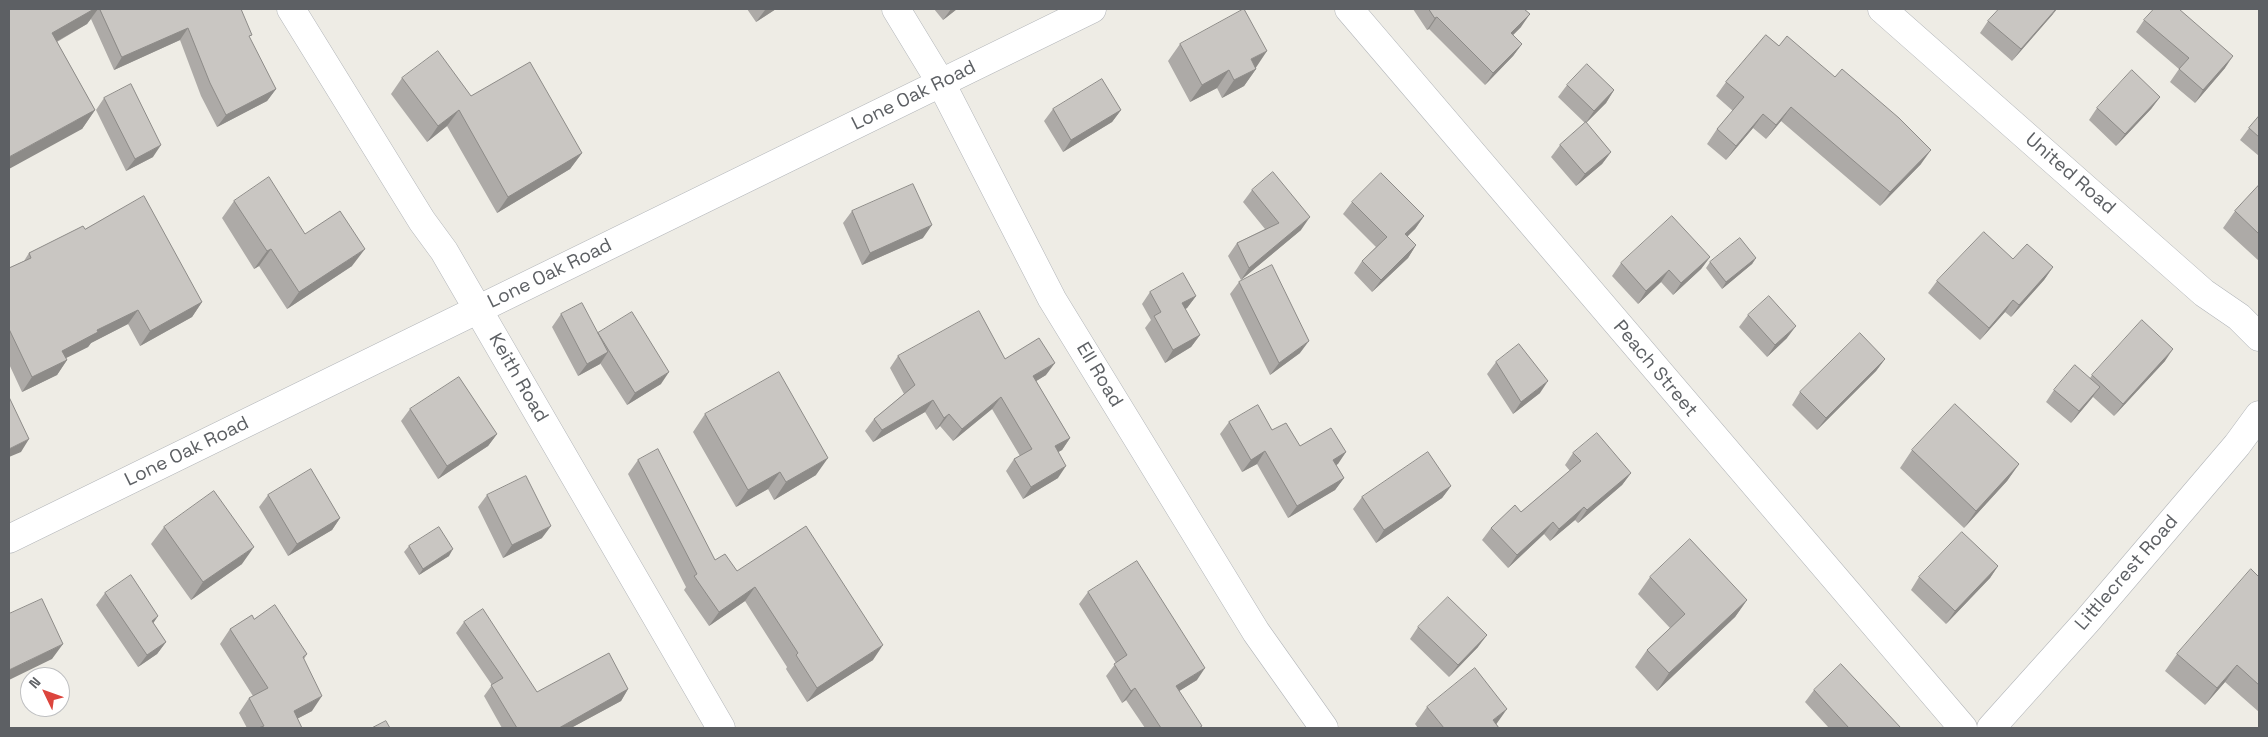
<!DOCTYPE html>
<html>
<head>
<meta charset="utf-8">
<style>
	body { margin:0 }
	#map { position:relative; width:2268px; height:737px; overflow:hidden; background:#eeece5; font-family:"Space Grotesk",sans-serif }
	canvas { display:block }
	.frame { position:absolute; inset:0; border:10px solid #5d6064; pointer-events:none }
	.north { position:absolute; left:20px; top:667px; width:50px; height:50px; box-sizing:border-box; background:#fff; border:1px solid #bebfc1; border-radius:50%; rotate:312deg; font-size:14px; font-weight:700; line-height:20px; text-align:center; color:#5d6064 }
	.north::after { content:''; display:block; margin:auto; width:18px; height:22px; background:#dc453d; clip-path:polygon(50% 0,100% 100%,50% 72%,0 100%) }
</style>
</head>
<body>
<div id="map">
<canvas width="2268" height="737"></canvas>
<div class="frame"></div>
<div class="north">N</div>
</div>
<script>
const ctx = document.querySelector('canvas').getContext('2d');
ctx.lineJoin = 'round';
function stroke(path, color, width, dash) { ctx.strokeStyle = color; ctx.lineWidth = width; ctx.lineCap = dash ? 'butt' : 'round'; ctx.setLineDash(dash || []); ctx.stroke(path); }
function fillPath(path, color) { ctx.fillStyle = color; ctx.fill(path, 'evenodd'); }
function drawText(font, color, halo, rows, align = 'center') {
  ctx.font = font + ' "Space Grotesk",sans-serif'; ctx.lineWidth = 5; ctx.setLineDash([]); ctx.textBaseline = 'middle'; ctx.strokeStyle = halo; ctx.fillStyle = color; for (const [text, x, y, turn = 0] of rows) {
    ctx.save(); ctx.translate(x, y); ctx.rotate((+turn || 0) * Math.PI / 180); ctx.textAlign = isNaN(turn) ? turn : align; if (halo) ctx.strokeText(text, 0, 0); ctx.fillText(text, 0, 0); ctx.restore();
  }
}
const street = new Path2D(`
	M 291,9 L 422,221 L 444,251 L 721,728
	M 896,9 L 941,83 L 1052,299 L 1256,632 L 1324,728
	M 1349,9 L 1963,728
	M 1882,9 L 2204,293 L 2239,317 L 2259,337
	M 9,539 L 1092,9
	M 1991,728 L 2087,621 L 2237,445 L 2259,415`);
stroke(street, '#b2b5b9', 29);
stroke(street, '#fff', 28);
fillPath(new Path2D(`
	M 9,9 L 241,9 L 249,38 L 276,89 L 267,101 L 217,127 L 201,96 L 180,40 L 114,70 L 91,19 L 87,24 L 57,42 L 95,110 L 82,129 Z
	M 747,9 L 776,9 L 756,22 Z
	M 934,9 L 957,9 L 943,20 Z
	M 1413,9 L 1524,9 L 1521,27 L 1513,35 L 1522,44 L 1513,56 L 1485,85 L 1429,29 L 1427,30 Z
	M 2053,14 L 2012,61 L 1980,33 L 1988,21 Z
	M 2144,20 L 2225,68 L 2195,103 L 2170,82 L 2179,69 L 2136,32 Z
	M 1766,35 L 1921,164 L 1880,206 L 1781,121 L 1766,139 L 1753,128 L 1726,160 L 1707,144 L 1717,129 L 1733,111 L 1716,96 L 1726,82 Z
	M 1180,44 L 1255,67 L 1256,69 L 1244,86 L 1222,98 L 1217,88 L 1190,102 L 1168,61 Z
	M 402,78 L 471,96 L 582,153 L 570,169 L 497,213 L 447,126 L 427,142 L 391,94 Z
	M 1567,85 L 1614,90 L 1606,103 L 1586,123 L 1611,152 L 1602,164 L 1576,186 L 1551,157 L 1560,145 L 1585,123 L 1558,97 Z
	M 2160,97 L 2151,109 L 2116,146 L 2089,120 L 2097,108 Z
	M 104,98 L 153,157 L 126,171 L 96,110 Z
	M 1053,109 L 1121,110 L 1112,122 L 1063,152 L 1044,121 Z
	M 2259,116 L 2259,156 L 2240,140 L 2249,128 Z
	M 2259,185 L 2259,261 L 2223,228 L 2235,211 Z
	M 1252,190 L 1301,230 L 1241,280 L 1228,256 L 1237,243 L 1265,229 L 1243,202 Z
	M 234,201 L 305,234 L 352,266 L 287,309 L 259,266 L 254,269 L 222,218 Z
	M 1352,202 L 1424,216 L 1415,229 L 1407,236 L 1416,245 L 1408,258 L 1372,292 L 1354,273 L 1362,261 L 1376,247 L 1343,214 Z
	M 852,211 L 923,238 L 862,265 L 843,223 Z
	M 85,229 L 202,302 L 192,317 L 140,346 L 128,324 L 91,343 L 88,347 L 66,358 L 67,360 L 57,375 L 22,392 L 9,364 L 9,268 L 24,261 L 29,253 Z
	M 1710,257 L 1701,269 L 1673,295 L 1661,282 L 1638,304 L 1612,276 L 1621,263 Z
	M 1756,258 L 1752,264 L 1722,289 L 1706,268 L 1710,262 Z
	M 2013,259 L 2053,267 L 2044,280 L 2011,317 L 2005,312 L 1980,340 L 1928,293 L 1937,281 Z
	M 1239,282 L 1300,353 L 1270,375 L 1230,294 Z
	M 1150,292 L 1196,296 L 1187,308 L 1185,309 L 1200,335 L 1191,347 L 1165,363 L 1145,328 L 1151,320 L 1142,304 Z
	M 561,314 L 598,333 L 661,384 L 627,405 L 600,363 L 600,364 L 578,376 L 552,327 Z
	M 1748,315 L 1787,338 L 1767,357 L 1739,327 Z
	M 898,356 L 1005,359 L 1046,375 L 1036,381 L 1070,438 L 1062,450 L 1058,452 L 1058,478 L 1023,499 L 1006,471 L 1014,459 L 1020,456 L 992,409 L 953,441 L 940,426 L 936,430 L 925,412 L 873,442 L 865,431 L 874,419 L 904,394 L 890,368 Z
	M 1885,359 L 1876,371 L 1817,430 L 1792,405 L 1800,392 Z
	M 2165,361 L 2114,416 L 2093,397 L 2071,423 L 2046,402 L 2054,390 L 2090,378 L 2092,375 Z
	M 1496,362 L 1540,393 L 1513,414 L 1487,374 Z
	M 410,409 L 497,434 L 488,446 L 438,479 L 401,421 Z
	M 705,414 L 816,475 L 774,500 L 768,489 L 736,507 L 693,432 Z
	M 1229,422 L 1272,430 L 1300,446 L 1346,452 L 1336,465 L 1344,478 L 1335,490 L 1288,518 L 1257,464 L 1242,472 L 1220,434 Z
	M 1912,450 L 2019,464 L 2007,481 L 1964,528 L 1900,468 Z
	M 1573,453 L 1631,473 L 1622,485 L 1578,523 L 1575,520 L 1550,541 L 1544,534 L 1508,568 L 1482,540 L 1491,528 L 1521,512 L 1570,471 L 1565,465 Z
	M 638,460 L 715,560 L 737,571 L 873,660 L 807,702 L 786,669 L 787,667 L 745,601 L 709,626 L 684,590 L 686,587 L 628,474 Z
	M 1451,486 L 1442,498 L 1376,543 L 1353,509 L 1362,497 Z
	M 268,495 L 340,518 L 332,530 L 288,556 L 259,507 Z
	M 487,495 L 542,538 L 503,558 L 478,507 Z
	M 164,527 L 242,564 L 191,600 L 151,544 Z
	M 409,546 L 449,556 L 419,575 L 404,552 Z
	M 1998,566 L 1990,578 L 1946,624 L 1911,590 L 1919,577 Z
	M 1650,577 L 1747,600 L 1735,617 L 1657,691 L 1635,667 L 1647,650 L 1670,628 L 1638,594 Z
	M 2259,577 L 2259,712 L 2225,682 L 2205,705 L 2165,671 L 2177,654 Z
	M 1088,592 L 1197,680 L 1179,691 L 1200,728 L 1145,728 L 1126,700 L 1122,703 L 1106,676 L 1116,663 L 1079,604 Z
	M 105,593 L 158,616 L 153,623 L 166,642 L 157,654 L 138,667 L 96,605 Z
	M 254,619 L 307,654 L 304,659 L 312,711 L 297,719 L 302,728 L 247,728 L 239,713 L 249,698 L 253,696 L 220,644 L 230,629 Z
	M 464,622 L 537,692 L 628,689 L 621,701 L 571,728 L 502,728 L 484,696 L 492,685 L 456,633 Z
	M 1418,627 L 1478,647 L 1449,677 L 1410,639 Z
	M 1814,690 L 1901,728 L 1829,728 L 1805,702 Z
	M 1427,707 L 1496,724 L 1499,728 L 1418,728 L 1415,724 Z`), '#adaaa7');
fillPath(new Path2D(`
	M 94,9 L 98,9 L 87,24 L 38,52 L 52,33 Z
	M 766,9 L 776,9 L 756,22 L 765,10 Z
	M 951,9 L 957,9 L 943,20 Z
	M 2056,9 L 2057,9 L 2053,14 L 2012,61 L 2021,49 Z
	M 1530,14 L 1521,27 L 1503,45 L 1511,33 Z
	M 1437,17 L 1429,29 L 1427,30 L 1435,18 Z
	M 188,28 L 180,40 L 114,70 L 122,57 Z
	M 1522,44 L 1513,56 L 1485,85 L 1493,73 Z
	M 1267,51 L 1255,69 L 1251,59 Z
	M 2233,56 L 2225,68 L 2195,103 L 2203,90 Z
	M 1256,69 L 1244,86 L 1222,98 L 1234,80 Z
	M 1229,70 L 1217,88 L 1190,102 L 1202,85 Z
	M 276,89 L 267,101 L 217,127 L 226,115 Z
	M 1614,90 L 1606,103 L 1585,124 L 1594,111 Z
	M 2160,97 L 2151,109 L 2116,146 L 2125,134 Z
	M 1791,107 L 1781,121 L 1766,139 L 1776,125 Z
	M 95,110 L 82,129 L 9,169 L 9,157 Z
	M 459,110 L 447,126 L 427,142 L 438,126 Z
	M 1121,110 L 1112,122 L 1063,152 L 1071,140 Z
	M 1763,114 L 1753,128 L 1726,160 L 1736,146 Z
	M 161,145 L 153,157 L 126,171 L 135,159 Z
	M 1931,150 L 1921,164 L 1880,206 L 1890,192 Z
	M 1611,152 L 1602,164 L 1576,186 L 1585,174 Z
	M 582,153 L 570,169 L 497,213 L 508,197 Z
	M 1424,216 L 1415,229 L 1397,247 L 1405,234 Z
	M 1310,217 L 1301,230 L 1241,280 L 1249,268 Z
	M 932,225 L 923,238 L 862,265 L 870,253 Z
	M 1416,245 L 1408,258 L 1372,292 L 1381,280 Z
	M 271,249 L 259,266 L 254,269 L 267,251 Z
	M 365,249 L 352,266 L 287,309 L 299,292 Z
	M 1710,257 L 1701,269 L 1673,295 L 1681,283 Z
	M 1756,258 L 1752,264 L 1722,289 L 1726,282 Z
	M 2053,267 L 2044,280 L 2011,317 L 2019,305 Z
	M 1669,270 L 1661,282 L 1638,304 L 1646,291 Z
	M 1196,296 L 1187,308 L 1174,316 L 1182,303 Z
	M 2013,300 L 2005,312 L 1980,340 L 1989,328 Z
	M 202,302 L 192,317 L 140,346 L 150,331 Z
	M 138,310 L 128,324 L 91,343 L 88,347 L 52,365 L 62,351 L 97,330 Z
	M 1796,326 L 1787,338 L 1767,357 L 1775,345 Z
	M 1200,335 L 1191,347 L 1165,363 L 1173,350 Z
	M 1309,341 L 1300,353 L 1270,375 L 1279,363 Z
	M 2173,349 L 2165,361 L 2114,416 L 2123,404 Z
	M 608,352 L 600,364 L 578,376 L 587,364 Z
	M 1885,359 L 1876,371 L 1817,430 L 1826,418 Z
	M 67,360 L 57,375 L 22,392 L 32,377 Z
	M 1055,363 L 1046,375 L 1025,388 L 1033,376 Z
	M 669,372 L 661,384 L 627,405 L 635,393 Z
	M 1548,381 L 1540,393 L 1513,414 L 1521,402 Z
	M 2100,387 L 2091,399 L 2071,423 L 2079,411 Z
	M 1001,397 L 992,409 L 953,441 L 962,429 Z
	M 933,400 L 925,412 L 873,442 L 882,430 Z
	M 949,414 L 940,426 L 936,430 L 944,418 Z
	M 497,434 L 488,446 L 438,479 L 447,466 Z
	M 1070,438 L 1062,450 L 1046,459 L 1055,446 Z
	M 29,439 L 21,452 L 9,457 L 9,449 Z
	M 1265,451 L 1257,464 L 1242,472 L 1251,460 Z
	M 1346,452 L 1338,464 L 1325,472 L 1333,460 Z
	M 828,458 L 816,475 L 774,500 L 786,482 Z
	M 2019,464 L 2007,481 L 1964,528 L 1976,511 Z
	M 1066,466 L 1058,478 L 1023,499 L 1031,487 Z
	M 780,472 L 768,489 L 736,507 L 748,490 Z
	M 1631,473 L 1622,485 L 1578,523 L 1587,510 Z
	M 1344,478 L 1335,490 L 1288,518 L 1297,506 Z
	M 1451,486 L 1442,498 L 1376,543 L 1384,530 Z
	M 1584,507 L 1575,520 L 1550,541 L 1559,529 Z
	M 340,518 L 332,530 L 288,556 L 297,544 Z
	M 1553,522 L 1544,534 L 1508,568 L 1517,555 Z
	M 551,526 L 542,538 L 503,558 L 512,545 Z
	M 254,547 L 242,564 L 191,600 L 203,582 Z
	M 453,549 L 449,556 L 419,575 L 423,569 Z
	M 1998,566 L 1990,578 L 1946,624 L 1955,611 Z
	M 755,587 L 745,601 L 709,626 L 719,612 Z
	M 1747,600 L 1735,617 L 1657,691 L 1669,673 Z
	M 158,616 L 150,628 L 152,621 Z
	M 1487,635 L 1478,647 L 1449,677 L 1458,665 Z
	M 166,642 L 157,654 L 138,667 L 147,655 Z
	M 63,644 L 52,659 L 9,680 L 9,670 Z
	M 883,645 L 873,660 L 807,702 L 817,688 Z
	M 2237,665 L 2225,682 L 2205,705 L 2217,688 Z
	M 1205,668 L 1197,680 L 1168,698 L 1176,686 Z
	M 1135,688 L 1126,700 L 1122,703 L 1131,691 Z
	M 628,689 L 621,701 L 571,728 L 559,728 Z
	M 322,696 L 312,711 L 283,726 L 294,711 Z
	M 1507,709 L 1495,726 L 1493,720 Z`), '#8d8b88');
const building = new Path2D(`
	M 9,9 L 94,9 L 52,33 L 95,110 L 9,157 Z
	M 100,9 L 241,9 L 252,35 L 249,36 L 276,89 L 226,115 L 210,83 L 188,28 L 122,57 Z
	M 1244,9 L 1267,51 L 1251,59 L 1256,69 L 1234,80 L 1229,70 L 1202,85 L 1180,44 Z
	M 1429,9 L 1524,9 L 1530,14 L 1511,33 L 1522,44 L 1493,73 L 1437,17 L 1435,18 Z
	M 1999,9 L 2056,9 L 2021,49 L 1988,21 Z
	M 2154,9 L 2179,9 L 2233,56 L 2203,90 L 2179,69 L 2189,58 L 2144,20 Z
	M 1766,35 L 1779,46 L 1787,36 L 1835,77 L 1842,69 L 1899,118 L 1931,150 L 1890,192 L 1791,107 L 1776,125 L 1763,114 L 1736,146 L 1717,129 L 1744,97 L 1726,82 Z
	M 438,51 L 471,96 L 530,62 L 582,153 L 508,197 L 459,110 L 438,126 L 402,78 Z
	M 1587,64 L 1614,90 L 1594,111 L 1567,85 Z
	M 2132,70 L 2160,97 L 2125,134 L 2097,108 Z
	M 1102,79 L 1121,110 L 1071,140 L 1053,109 Z
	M 131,84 L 161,145 L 135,159 L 104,98 Z
	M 2259,116 L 2259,137 L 2249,128 Z
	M 1586,122 L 1611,152 L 1585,174 L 1560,145 Z
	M 1273,172 L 1310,217 L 1249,268 L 1237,243 L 1279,223 L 1252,190 Z
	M 1381,173 L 1424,216 L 1405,234 L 1416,245 L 1381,280 L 1362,261 L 1387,237 L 1352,202 Z
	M 269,177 L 305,234 L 340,211 L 365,249 L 299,292 L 271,249 L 267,251 L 234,201 Z
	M 913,184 L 932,225 L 870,253 L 852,211 Z
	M 2259,185 L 2259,234 L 2235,211 Z
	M 144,196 L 202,302 L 150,331 L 138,310 L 97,330 L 98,332 L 62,351 L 67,360 L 32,377 L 9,329 L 9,268 L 31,258 L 29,253 L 83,226 L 85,229 Z
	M 1672,216 L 1710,257 L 1681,283 L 1669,270 L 1646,291 L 1621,263 Z
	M 1984,232 L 2013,259 L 2027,244 L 2053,267 L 2019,305 L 2013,300 L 1989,328 L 1937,281 Z
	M 1740,238 L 1756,258 L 1726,282 L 1710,262 Z
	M 1272,265 L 1309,341 L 1279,363 L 1239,282 Z
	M 1183,273 L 1196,296 L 1182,303 L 1200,335 L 1173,350 L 1154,316 L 1161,312 L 1150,292 Z
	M 1769,296 L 1796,326 L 1775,345 L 1748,315 Z
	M 582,303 L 608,352 L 587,364 L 561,314 Z
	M 979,311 L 1005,359 L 1039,338 L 1055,363 L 1033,376 L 1070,438 L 1055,446 L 1066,466 L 1031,487 L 1014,459 L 1032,449 L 1001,397 L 962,429 L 949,414 L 944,418 L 933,400 L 882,430 L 874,419 L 915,385 L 898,356 Z
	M 632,312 L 669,372 L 635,393 L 598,333 Z
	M 2142,320 L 2173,349 L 2123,404 L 2092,375 Z
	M 1860,333 L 1885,359 L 1826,418 L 1800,392 Z
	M 1519,344 L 1548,381 L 1521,402 L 1496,362 Z
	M 2075,365 L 2100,387 L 2079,411 L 2054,390 Z
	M 779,372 L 828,458 L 786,482 L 780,472 L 748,490 L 705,414 Z
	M 459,377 L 497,434 L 447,466 L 410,409 Z
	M 9,397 L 29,439 L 9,449 Z
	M 1955,404 L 2019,464 L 1976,511 L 1912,450 Z
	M 1258,405 L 1272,430 L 1286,423 L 1300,446 L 1331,428 L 1346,452 L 1333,460 L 1344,478 L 1297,506 L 1265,451 L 1251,460 L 1229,422 Z
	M 1597,433 L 1631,473 L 1587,510 L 1584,507 L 1559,529 L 1553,522 L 1517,555 L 1491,528 L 1515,505 L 1521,512 L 1581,461 L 1573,453 Z
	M 658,449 L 715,560 L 725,554 L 737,571 L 806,526 L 883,645 L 817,688 L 796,655 L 798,653 L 755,587 L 719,612 L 694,576 L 697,574 L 638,460 Z
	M 1428,452 L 1451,486 L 1384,530 L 1362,497 Z
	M 311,469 L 340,518 L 297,544 L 268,495 Z
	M 526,476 L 551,526 L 512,545 L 487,495 Z
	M 214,491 L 254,547 L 203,582 L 164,527 Z
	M 439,527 L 453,549 L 423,569 L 409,546 Z
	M 1962,532 L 1998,566 L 1955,611 L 1919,577 Z
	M 1690,539 L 1747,600 L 1669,673 L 1647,650 L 1685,614 L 1650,577 Z
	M 1137,561 L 1205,668 L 1176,686 L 1202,726 L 1199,728 L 1161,728 L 1135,688 L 1131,691 L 1114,664 L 1127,655 L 1088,592 Z
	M 2251,569 L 2259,577 L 2259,685 L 2237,665 L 2217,688 L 2177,654 Z
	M 131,575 L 158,616 L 152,621 L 166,642 L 147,655 L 105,593 Z
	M 1448,597 L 1487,635 L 1458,665 L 1418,627 Z
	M 42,599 L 63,644 L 9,670 L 9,614 Z
	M 275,605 L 307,654 L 303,657 L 322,696 L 294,711 L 302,728 L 258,728 L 264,726 L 249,698 L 268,688 L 230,629 L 252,615 L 254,619 Z
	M 483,609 L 537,692 L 609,653 L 628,689 L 559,728 L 517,728 L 491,685 L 503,678 L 464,622 Z
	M 1841,664 L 1901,728 L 1849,728 L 1814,690 Z
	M 1475,668 L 1507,709 L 1493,720 L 1499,728 L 1444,728 L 1427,707 Z
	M 386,721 L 390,728 L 372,728 Z`);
fillPath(building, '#c9c6c2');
stroke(building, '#8d8b88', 1);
drawText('19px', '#5d6064', '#fff', [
	["Lone Oak Road",914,96,-26],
	["United Road",2070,174,41],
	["Lone Oak Road",550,274,-26],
	["Peach Street",1655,369,50],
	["Ell Road",1099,375,59],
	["Keith Road",518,378,60],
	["Lone Oak Road",187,452,-26],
	["Littlecrest Road",2127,573,-49]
]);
</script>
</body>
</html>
